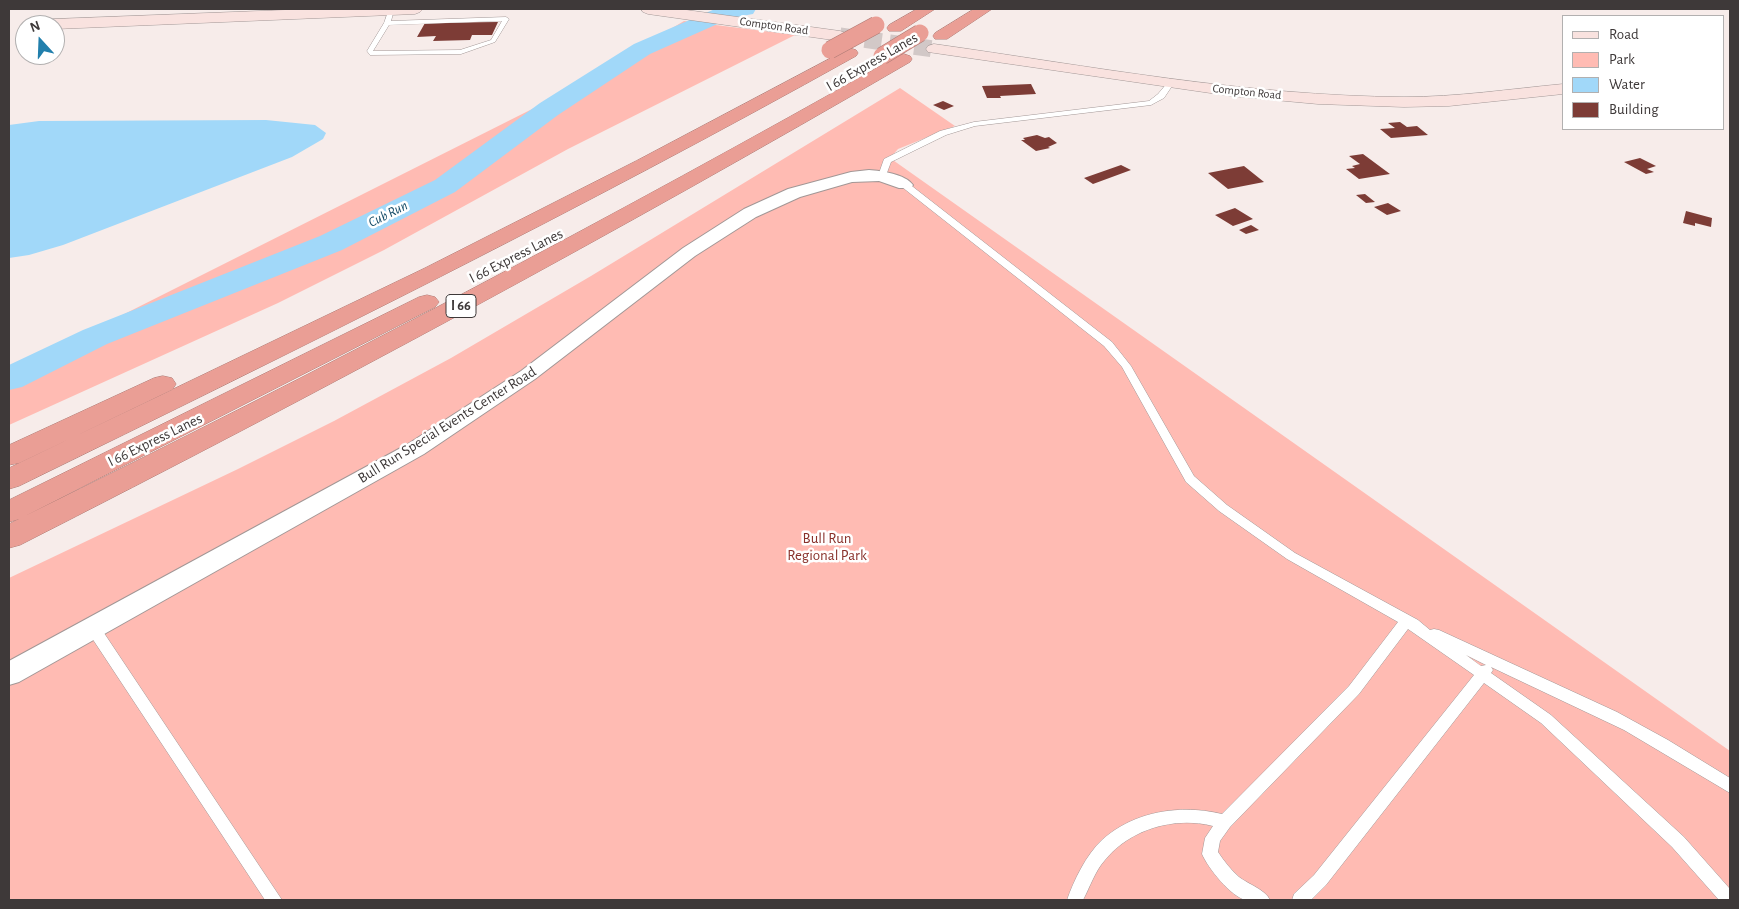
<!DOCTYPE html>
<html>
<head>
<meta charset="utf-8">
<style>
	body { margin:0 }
	#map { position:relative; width:1739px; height:909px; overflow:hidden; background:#f7ecea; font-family:"Alegreya Sans",sans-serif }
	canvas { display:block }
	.frame { position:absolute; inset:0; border:10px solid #3e3939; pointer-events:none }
	.legend { position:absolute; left:1562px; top:15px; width:162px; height:115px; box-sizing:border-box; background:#fff; border:1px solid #b2b0b0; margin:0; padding:6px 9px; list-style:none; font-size:15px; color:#3e3939 }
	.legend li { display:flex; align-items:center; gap:10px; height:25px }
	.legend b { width:25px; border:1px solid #b2b0b0 }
	.north { position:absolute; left:15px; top:15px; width:50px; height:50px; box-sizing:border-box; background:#fff; border:1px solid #b2b0b0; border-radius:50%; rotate:340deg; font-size:14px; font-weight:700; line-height:20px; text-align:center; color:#3e3939 }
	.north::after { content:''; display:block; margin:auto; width:18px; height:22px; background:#217fac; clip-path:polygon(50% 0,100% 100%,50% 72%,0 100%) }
</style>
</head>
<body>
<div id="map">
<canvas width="1739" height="909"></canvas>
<div class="frame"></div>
<ul class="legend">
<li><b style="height:6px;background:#f9e2df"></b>Road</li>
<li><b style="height:14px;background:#ffbbb3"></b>Park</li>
<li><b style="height:14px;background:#a1d8f9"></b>Water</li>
<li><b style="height:14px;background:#7d3c36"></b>Building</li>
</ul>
<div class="north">N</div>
</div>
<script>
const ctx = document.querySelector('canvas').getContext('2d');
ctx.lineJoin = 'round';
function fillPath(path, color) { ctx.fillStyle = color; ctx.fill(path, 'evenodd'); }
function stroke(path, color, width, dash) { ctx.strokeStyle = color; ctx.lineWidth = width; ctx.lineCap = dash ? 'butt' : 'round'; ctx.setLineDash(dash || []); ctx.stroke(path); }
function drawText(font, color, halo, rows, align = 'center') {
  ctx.font = font + ' "Alegreya Sans",sans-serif'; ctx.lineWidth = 5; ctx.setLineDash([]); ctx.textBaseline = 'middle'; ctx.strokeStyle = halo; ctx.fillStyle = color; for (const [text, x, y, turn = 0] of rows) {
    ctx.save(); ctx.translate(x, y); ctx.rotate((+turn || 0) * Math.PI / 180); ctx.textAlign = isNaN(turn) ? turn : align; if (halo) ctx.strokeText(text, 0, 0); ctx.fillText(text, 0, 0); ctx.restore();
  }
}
fillPath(new Path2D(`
	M 684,21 L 795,35 L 568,149 L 384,250 L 278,303 L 9,425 L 9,372 L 554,98 Z
	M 900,88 L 955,126 L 898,149 L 890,158 L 1730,751 L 1730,900 L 9,900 L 9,578 L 238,469 L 334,421 L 451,358 L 591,276 Z`), '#ffbbb3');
fillPath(new Path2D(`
	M 266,120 L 315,125 L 326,133 L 323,139 L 292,157 L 63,245 L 29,255 L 9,258 L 9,125 L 39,121 Z`), '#a1d8f9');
fillPath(new Path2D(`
	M 715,9 L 756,9 L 753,14 L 731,18 L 650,54 L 558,115 L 455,192 L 342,250 L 107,344 L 22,387 L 9,390 L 9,365 L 83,330 L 320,236 L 435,180 L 540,103 L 634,44 Z`), '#a1d8f9');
fillPath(new Path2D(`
	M 498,22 L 492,35 L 472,35 L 470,40 L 433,41 L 436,36 L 417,37 L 425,23 Z
	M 1031,84 L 1036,94 L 1000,96 L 1001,98 L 987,98 L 982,86 Z
	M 943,101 L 954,106 L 944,110 L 933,105 Z
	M 1400,122 L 1407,127 L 1417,126 L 1428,135 L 1391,138 L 1380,129 L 1395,128 L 1388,123 Z
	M 1037,135 L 1045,138 L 1049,137 L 1057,143 L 1048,147 L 1050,148 L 1036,151 L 1021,140 L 1025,140 L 1023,138 Z
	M 1363,154 L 1390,174 L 1359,179 L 1346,169 L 1355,168 L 1352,166 L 1360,164 L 1349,156 Z
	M 1640,158 L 1656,166 L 1647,169 L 1654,172 L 1646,174 L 1624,162 Z
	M 1121,165 L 1131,170 L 1093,184 L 1084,178 Z
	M 1244,166 L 1264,182 L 1228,189 L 1208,173 Z
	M 1365,194 L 1375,202 L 1366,203 L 1356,195 Z
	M 1388,203 L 1401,211 L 1387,215 L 1374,207 Z
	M 1235,208 L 1253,219 L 1233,226 L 1215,215 Z
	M 1686,211 L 1712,218 L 1711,227 L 1695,223 L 1695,226 L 1683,223 Z
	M 1251,225 L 1259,230 L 1246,234 L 1239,230 Z`), '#7d3c36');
stroke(new Path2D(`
	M 840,36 L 934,49`), '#d2c8c7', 17, [17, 8]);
const lane = new Path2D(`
	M 389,9 L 394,10 L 391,21 L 506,17 L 509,19 L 495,42 L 461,54 L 370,55 L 367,51 L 384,23 ZM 502,21 L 491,40 L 460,50 L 373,51 L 389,25 Z
	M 1170,81 L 1174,83 L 1164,98 L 1151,105 L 975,126 L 946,135 L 891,162 L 885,178 L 878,176 L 884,159 L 940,131 L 974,122 L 1149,101 L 1158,94 L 1168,82 Z
	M 902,183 L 908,183 L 1112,342 L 1131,366 L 1194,476 L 1227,505 L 1295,553 L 1418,620 L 1430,630 L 1434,629 L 1439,630 L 1617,712 L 1668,740 L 1730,778 L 1730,793 L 1624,730 L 1491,667 L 1493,670 L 1491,673 L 1551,715 L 1684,837 L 1730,889 L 1730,900 L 1719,900 L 1672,847 L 1541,723 L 1484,683 L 1326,885 L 1311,900 L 1292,900 L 1294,894 L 1314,875 L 1474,675 L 1408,629 L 1359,694 L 1230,827 L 1220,841 L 1218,852 C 1224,861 1231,870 1239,877 C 1248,884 1266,890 1270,900 C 1263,900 1253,902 1246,900 C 1231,897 1208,868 1202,854 L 1205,838 L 1213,826 C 1175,816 1130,829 1105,860 C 1095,871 1090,887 1083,900 L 1067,900 C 1074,880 1086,855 1102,840 C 1134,811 1181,804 1222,814 L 1349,686 L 1398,622 L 1287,559 L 1219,511 L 1186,482 L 1122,367 L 1104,346 L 902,187 ZM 1466,655 L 1486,665 L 1481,666 Z
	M 93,623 L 98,624 L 282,900 L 265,900 L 88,632 L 86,628 L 88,624 Z`);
const street = new Path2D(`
	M 869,170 C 882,171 905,174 913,185 L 911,188 L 899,188 L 879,181 L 852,182 L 800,197 L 756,217 L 695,256 L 535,379 L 424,454 L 19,682 L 9,685 L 9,661 L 408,444 L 521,371 L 683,248 L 744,209 L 788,189 L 851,172 Z`);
const secondary = new Path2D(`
	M 311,9 L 423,9 L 420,12 L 415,14 L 55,29 L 55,25 L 25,25 L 25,28 L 22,25 L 25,22 L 30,20 Z
	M 641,9 L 679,9 L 840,31 L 846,33 L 848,36 L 846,39 L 840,41 L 648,14 L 643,12 Z
	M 934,44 C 1090,66 1247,96 1404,97 C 1457,97 1510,89 1563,84 L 1563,94 L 1449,106 L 1404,107 L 1318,104 L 1231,96 L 928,52 L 926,49 L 928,46 Z`);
const highway = new Path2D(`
	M 917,9 L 935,9 L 901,31 L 889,31 L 887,28 L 889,25 Z
	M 974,9 L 992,9 L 947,39 L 935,39 L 933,36 L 935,33 Z
	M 850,48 L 856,50 L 858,53 L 856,56 C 582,209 301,348 19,486 L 9,489 L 9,468 L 425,268 L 636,161 Z
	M 904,54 L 910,56 L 912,59 L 910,62 C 618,232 321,392 20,545 L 9,548 L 9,524 L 19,519 L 9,522 L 9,500 L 419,297 L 427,295 L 435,297 L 439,302 L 435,307 L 25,516 C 321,371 612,218 898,56 Z
	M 163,376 L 172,378 L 176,384 L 172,390 L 19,463 L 9,465 L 9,445 L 154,378 Z`);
stroke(lane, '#a29796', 1);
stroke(street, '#a29796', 2);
stroke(secondary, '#a29796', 1);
stroke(highway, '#ae7b75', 1);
fillPath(lane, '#fff');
fillPath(street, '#fff');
fillPath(secondary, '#f9e2df');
fillPath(highway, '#ea9e95');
const highwayBridge = new Path2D(`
	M 830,50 L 876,25
	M 882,56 L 920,33`);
stroke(highwayBridge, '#ae7b75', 18, []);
stroke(highwayBridge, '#ea9e95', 17);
drawText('12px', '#3e3939', '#fff', [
	["Compton Road",774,26,8],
	["Compton Road",1247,92,6]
]);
drawText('italic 14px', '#124a66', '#fff', [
	["Cub Run",388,214,-27]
]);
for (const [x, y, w] of [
	[461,306,30]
]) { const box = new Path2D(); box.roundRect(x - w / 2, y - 11.5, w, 23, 4); ctx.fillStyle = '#fff'; ctx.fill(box); stroke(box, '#3e3939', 1); }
drawText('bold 14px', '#3e3939', null, [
	["I 66",461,306]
]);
drawText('15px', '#3e3939', '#fff', [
	["I 66 Express Lanes",872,62,-30],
	["I 66 Express Lanes",516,256,-27],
	["Bull Run Special Events Center Road",447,425,-32],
	["I 66 Express Lanes",155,440,-26]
]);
drawText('15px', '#89312b', '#fff', [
	["Bull Run",827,538],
	["Regional Park",827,555]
]);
</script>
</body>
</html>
